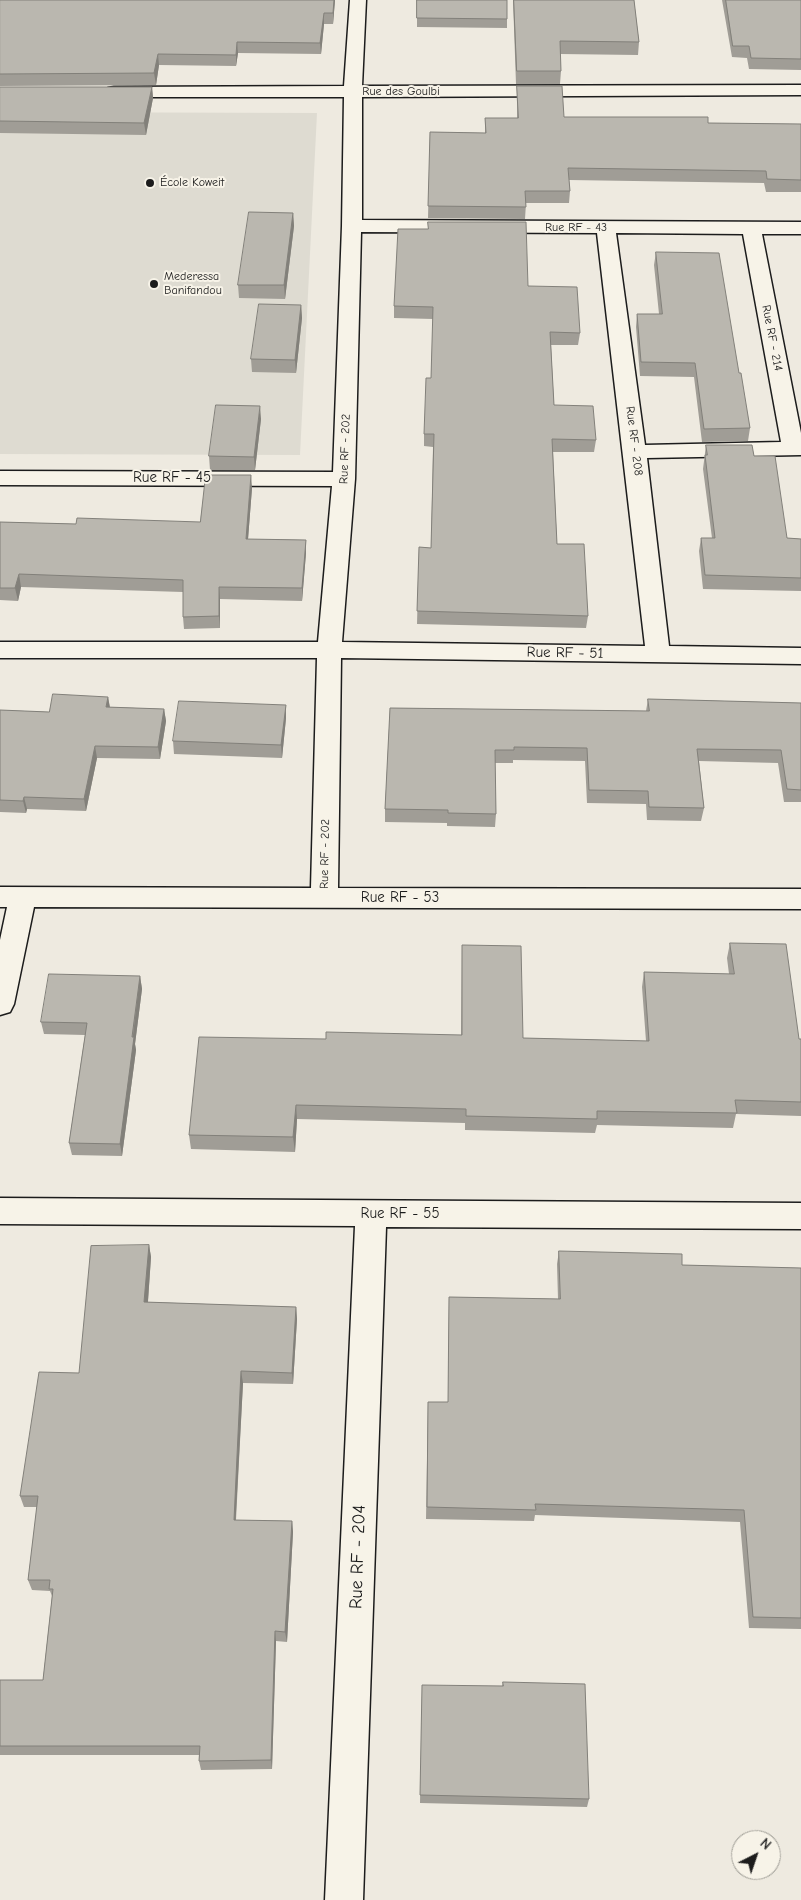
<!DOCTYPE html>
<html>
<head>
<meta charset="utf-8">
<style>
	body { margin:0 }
	#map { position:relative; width:801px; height:1900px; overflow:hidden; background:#eeeae0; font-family:"Comic Neue",sans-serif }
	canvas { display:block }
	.north { position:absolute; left:731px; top:1830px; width:50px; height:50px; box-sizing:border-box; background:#f7f3e8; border:1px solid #9f9d96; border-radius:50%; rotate:41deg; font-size:14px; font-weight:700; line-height:20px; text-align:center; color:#1c1c1c }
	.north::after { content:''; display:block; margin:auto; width:18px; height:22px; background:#1c1c1c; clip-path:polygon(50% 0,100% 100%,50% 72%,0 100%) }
</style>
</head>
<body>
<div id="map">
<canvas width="801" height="1900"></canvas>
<div class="north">N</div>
</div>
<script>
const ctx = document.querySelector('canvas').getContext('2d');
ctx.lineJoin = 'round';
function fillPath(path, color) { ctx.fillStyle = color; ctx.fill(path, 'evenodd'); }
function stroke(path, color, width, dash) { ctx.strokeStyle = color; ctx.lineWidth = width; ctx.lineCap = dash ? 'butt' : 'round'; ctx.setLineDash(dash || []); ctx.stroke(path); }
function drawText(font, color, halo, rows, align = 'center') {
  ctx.font = font + ' "Comic Neue",sans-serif'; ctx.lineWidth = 4; ctx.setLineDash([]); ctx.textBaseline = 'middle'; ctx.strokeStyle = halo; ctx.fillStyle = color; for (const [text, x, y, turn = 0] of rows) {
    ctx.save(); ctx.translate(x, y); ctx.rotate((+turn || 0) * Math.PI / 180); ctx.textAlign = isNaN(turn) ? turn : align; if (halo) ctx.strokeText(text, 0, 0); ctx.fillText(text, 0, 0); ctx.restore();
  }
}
fillPath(new Path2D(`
	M 0,112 L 317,113 L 300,455 L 0,454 Z`), '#dedbd1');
const minor = new Path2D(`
	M 350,0 L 366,0 L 362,86 L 801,85 L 801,95 L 362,97 L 362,220 L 801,222 L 801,234 L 762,234 L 801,433 L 801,455 L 647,458 L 669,646 L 801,648 L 801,664 L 341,658 L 338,888 L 801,889 L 801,909 L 34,907 L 14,1004 L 10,1012 L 0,1015 L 0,940 L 7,907 L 0,907 L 0,887 L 311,888 L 317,658 L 0,658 L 0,642 L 318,642 L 332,486 L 0,485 L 0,471 L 333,472 L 342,226 L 344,97 L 114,97 L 108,96 L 105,92 L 108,88 L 114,87 L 344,86 ZM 361,232 L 597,233 L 645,646 L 342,642 L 355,479 ZM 616,233 L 743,234 L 781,442 L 645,445 Z
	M 0,1198 L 801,1203 L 801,1229 L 386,1227 L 363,1900 L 325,1900 L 355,1226 L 0,1224 Z`);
stroke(minor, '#1c1c1c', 3);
fillPath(minor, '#f7f3e8');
fillPath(new Path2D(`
	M 0,0 L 335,0 L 333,24 L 324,24 L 321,54 L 238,53 L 236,66 L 159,65 L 156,85 L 0,86 Z
	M 417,0 L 507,19 L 507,28 L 417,27 Z
	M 513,0 L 634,0 L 639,42 L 638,55 L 560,54 L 561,71 L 560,84 L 516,84 Z
	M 722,0 L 801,0 L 801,70 L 749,69 L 747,58 L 732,57 Z
	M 517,86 L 564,117 L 708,123 L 801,124 L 801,192 L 766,192 L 764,183 L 569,180 L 570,191 L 569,203 L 526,203 L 525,219 L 428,218 L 430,132 L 485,133 L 485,118 L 517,118 Z
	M 0,87 L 152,87 L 153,98 L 146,135 L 0,133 Z
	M 293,213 L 294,226 L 285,299 L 239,298 L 238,285 Z
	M 656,252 L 739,373 L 750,428 L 748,441 L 702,442 L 694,377 L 640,376 L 636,327 L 637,314 L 659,314 L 654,265 Z
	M 528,286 L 580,333 L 578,345 L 551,345 L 554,405 L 596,440 L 594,452 L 553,452 L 557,544 L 588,616 L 586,628 L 417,624 L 419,547 L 431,548 L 433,447 L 424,446 L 424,434 L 431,378 L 433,319 L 394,318 L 394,306 Z
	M 301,305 L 302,318 L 296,373 L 252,372 L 251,359 Z
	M 261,419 L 255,470 L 210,470 L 209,456 Z
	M 706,445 L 754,456 L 787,538 L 801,539 L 801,591 L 703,589 L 699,551 L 701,538 L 712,538 L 703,469 Z
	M 252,488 L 248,539 L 306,540 L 306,553 L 302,601 L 220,599 L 220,628 L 184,629 L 183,617 L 183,592 L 21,587 L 18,601 L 0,600 L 0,522 L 76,524 L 200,522 Z
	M 108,697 L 110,707 L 164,709 L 166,721 L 160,759 L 97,758 L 86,811 L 27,809 L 26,813 L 0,812 L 0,710 L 49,712 Z
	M 648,699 L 801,703 L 801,802 L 784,802 L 778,763 L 699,761 L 704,808 L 701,821 L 647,820 L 646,804 L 587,803 L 585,761 L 513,760 L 513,763 L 495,763 L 496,814 L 495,827 L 447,826 L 447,823 L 385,822 L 385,809 L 390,708 L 646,711 Z
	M 286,705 L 286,718 L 282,758 L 174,754 L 173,741 Z
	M 730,943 L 799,1039 L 801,1039 L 801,1116 L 736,1114 L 733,1128 L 597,1125 L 595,1133 L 465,1130 L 465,1123 L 297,1119 L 295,1152 L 191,1149 L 189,1135 L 326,1039 L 461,1035 L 462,945 L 523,1038 L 646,1041 L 642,987 L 644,972 L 729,974 L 727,958 Z
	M 140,976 L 142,989 L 135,1044 L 136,1050 L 122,1156 L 72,1155 L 69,1143 L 85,1035 L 44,1034 L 41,1022 Z
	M 149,1245 L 151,1257 L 148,1302 L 296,1307 L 297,1319 L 293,1384 L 243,1383 L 236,1520 L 292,1521 L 293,1532 L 287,1642 L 276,1641 L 272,1769 L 201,1770 L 199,1761 L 199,1755 L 0,1755 L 0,1680 L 43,1680 L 52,1596 L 50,1591 L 32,1590 L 28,1580 L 37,1507 L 24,1507 L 20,1496 L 79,1373 Z
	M 559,1251 L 682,1265 L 801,1268 L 801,1629 L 749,1628 L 740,1522 L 535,1515 L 534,1521 L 426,1519 L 428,1402 L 448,1402 L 449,1297 L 558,1299 L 557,1264 Z
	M 503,1682 L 589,1799 L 587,1807 L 420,1803 L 422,1694 L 502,1686 Z`), '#a09d96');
fillPath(new Path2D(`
	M 334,0 L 335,0 L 333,24 L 333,13 Z
	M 324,13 L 324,24 L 321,54 L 320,43 Z
	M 237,42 L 238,53 L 236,66 L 236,55 Z
	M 158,54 L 159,65 L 156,85 L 154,73 Z
	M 152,87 L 153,98 L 146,135 L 144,123 Z
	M 293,213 L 294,226 L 285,299 L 284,285 Z
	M 301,305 L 302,318 L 296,373 L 295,360 Z
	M 260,406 L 261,419 L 255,470 L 254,457 Z
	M 251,475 L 252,488 L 247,552 L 246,539 Z
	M 306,540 L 306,553 L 302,601 L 302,588 Z
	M 19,574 L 21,587 L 18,601 L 15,588 Z
	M 219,587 L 220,599 L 220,628 L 219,616 Z
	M 108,697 L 110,709 L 106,707 Z
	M 286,705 L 286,718 L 282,758 L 281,745 Z
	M 164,709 L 166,721 L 160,759 L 158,747 Z
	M 95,746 L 97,758 L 86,811 L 84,799 Z
	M 24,797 L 27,809 L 26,813 L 23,801 Z
	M 140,976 L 142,989 L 135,1044 L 136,1050 L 122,1156 L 120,1144 Z
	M 296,1105 L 297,1119 L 295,1152 L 293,1137 Z
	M 149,1245 L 151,1257 L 147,1314 L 144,1302 Z
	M 296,1307 L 297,1319 L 293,1384 L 292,1373 Z
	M 241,1371 L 243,1383 L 235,1531 L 234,1520 Z
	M 292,1521 L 293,1532 L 287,1642 L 285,1632 Z
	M 275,1631 L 276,1641 L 272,1769 L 271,1760 Z`), '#82807a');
const building = new Path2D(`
	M 0,0 L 334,0 L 333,13 L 324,13 L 320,43 L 237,42 L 236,55 L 158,54 L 154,73 L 0,74 Z
	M 417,0 L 507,0 L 507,19 L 417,18 Z
	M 514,0 L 634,0 L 639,42 L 560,41 L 561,71 L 517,71 Z
	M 726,0 L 801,0 L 801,59 L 751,58 L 749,46 L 733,46 Z
	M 517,86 L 562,86 L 564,117 L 708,117 L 708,123 L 801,124 L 801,180 L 767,179 L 766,171 L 568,168 L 570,191 L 525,191 L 526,207 L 428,206 L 430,132 L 486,133 L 485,118 L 518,118 Z
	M 0,87 L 152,87 L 144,123 L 0,121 Z
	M 249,212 L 293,213 L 284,285 L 238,285 Z
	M 428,222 L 526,222 L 528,286 L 577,287 L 580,333 L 550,332 L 554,405 L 593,406 L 596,440 L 552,439 L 557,544 L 584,544 L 588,616 L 417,611 L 419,547 L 431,548 L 434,434 L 424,434 L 426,378 L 431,378 L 433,307 L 394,306 L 398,229 L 428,229 Z
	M 656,252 L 719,253 L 739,373 L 741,373 L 750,428 L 704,429 L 695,363 L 641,362 L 637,314 L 662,314 Z
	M 259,304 L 301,305 L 295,360 L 251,359 Z
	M 216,405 L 260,406 L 254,457 L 209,456 Z
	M 706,445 L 752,445 L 754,456 L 775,456 L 787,538 L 801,539 L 801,578 L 705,575 L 701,538 L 715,538 L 705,455 L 707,455 Z
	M 206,475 L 251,475 L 246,539 L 306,540 L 302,588 L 219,587 L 219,616 L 183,617 L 183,580 L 19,574 L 15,588 L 0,588 L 0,522 L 76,524 L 77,518 L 200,522 Z
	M 53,694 L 108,697 L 106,707 L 164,709 L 158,747 L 95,746 L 84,799 L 24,797 L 23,801 L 0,800 L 0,710 L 49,712 Z
	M 648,699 L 801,703 L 801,790 L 787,789 L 781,750 L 697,749 L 704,808 L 649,807 L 648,791 L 589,790 L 587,748 L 514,747 L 514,750 L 495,750 L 496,814 L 448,813 L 448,810 L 385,809 L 390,708 L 649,711 Z
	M 179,701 L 286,705 L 281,745 L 173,741 Z
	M 730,943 L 786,944 L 799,1039 L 801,1039 L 801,1102 L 735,1100 L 737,1113 L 597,1111 L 597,1119 L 466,1116 L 466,1109 L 296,1105 L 293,1137 L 189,1135 L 199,1037 L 326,1039 L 326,1032 L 462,1035 L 462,945 L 521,946 L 523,1038 L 649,1041 L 644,972 L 734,974 Z
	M 49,974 L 140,976 L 132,1037 L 134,1037 L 120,1144 L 69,1143 L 87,1023 L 41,1022 Z
	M 149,1245 L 144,1302 L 296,1307 L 292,1373 L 241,1371 L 234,1520 L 292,1521 L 285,1632 L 275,1631 L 271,1760 L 199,1761 L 200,1746 L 0,1746 L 0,1680 L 43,1680 L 53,1589 L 49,1589 L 50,1580 L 28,1580 L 38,1496 L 20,1496 L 39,1372 L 79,1373 L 91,1246 Z
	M 559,1251 L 682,1254 L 682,1265 L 801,1268 L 801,1618 L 753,1617 L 744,1510 L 535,1504 L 536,1510 L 427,1507 L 428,1402 L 448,1402 L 449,1297 L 560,1299 Z
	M 503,1682 L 585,1684 L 589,1799 L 420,1795 L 422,1685 L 503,1686 Z`);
fillPath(building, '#bab7af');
stroke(building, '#82807a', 1);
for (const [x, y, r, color] of [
	[150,183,5,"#1c1c1c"],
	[154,284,5,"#1c1c1c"]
]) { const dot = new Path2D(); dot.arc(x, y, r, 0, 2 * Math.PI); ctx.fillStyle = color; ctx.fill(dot); stroke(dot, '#f7f3e8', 2); }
drawText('12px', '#1c1c1c', '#f7f3e8', [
	["Rue des Goulbi",401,92],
	["Rue RF - 43",576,228],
	["Rue RF - 214",772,338,79],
	["Rue RF - 208",634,441,83],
	["Rue RF - 202",345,449,-88],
	["Rue RF - 202",325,854,-89]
]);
drawText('12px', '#1c1c1c', '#f7f3e8', [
	["École Koweit",160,183],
	["Mederessa",164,277],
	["Banifandou",164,291]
], 'left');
drawText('15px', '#1c1c1c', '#f7f3e8', [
	["Rue RF - 45",172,478],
	["Rue RF - 51",565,653,1],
	["Rue RF - 53",400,898],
	["Rue RF - 55",400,1214]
]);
drawText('18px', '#1c1c1c', '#f7f3e8', [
	["Rue RF - 204",358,1557,-88]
]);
</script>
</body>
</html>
